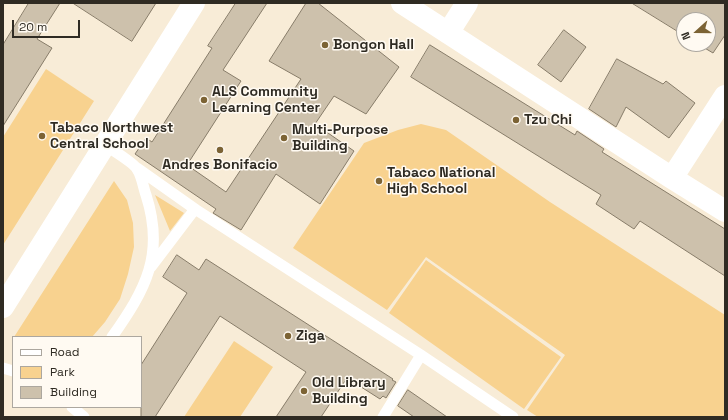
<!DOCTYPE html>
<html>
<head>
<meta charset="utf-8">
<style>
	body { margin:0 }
	#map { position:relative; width:728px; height:420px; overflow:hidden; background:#f8ecd7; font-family:"Space Grotesk",sans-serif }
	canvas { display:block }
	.frame { position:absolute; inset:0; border:4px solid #2f2b23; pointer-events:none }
	.legend { position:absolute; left:12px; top:336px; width:130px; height:72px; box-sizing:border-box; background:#fffaf2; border:1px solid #aca79f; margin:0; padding:5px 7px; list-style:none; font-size:12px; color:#2f2b23 }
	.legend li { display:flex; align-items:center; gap:8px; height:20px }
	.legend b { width:20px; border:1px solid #aca79f }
	.north { position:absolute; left:676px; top:12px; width:40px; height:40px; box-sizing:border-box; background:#fffaf2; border:1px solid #aca79f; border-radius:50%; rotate:249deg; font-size:11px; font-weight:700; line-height:16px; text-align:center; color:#2f2b23 }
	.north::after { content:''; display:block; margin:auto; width:14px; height:18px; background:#7c6334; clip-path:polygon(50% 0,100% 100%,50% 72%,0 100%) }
	.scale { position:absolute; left:12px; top:20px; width:68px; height:18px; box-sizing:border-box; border:2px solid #2f2b23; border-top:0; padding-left:5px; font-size:12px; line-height:14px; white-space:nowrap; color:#2f2b23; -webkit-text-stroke:3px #fffaf2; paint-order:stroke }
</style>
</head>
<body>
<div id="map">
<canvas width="728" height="420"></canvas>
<div class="frame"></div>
<ul class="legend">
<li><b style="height:5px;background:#fff"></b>Road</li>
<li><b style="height:11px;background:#f8d28f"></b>Park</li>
<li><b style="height:11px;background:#cdc1ac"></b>Building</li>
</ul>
<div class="north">N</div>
<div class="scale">20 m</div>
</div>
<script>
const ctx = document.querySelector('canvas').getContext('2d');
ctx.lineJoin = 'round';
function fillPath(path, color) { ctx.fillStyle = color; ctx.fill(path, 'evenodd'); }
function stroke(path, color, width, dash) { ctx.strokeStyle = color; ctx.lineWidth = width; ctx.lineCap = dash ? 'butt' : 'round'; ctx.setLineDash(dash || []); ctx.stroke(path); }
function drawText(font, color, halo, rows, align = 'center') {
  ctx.font = font + ' "Space Grotesk",sans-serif'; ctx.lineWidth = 3; ctx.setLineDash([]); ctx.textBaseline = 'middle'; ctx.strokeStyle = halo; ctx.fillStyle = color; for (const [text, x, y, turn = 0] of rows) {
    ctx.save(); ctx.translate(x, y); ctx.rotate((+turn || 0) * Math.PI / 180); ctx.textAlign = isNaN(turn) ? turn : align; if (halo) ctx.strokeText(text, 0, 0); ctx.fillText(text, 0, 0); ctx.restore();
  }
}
fillPath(new Path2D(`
	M 46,69 L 94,101 L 3,245 L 3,137 Z
	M 421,124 L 446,130 L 550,202 L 725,315 L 725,417 L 538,417 L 527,410 L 565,355 L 426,257 L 387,310 L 293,248 L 364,143 L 398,130 Z
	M 114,181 L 127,200 L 133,223 L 134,247 L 128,274 L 120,299 L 105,322 L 92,337 L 14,337 Z
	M 155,195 L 184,213 L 170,231 Z
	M 426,260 L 561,357 L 524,409 L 389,313 Z
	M 234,341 L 273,367 L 240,417 L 184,417 Z`), '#f8d28f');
const building = new Path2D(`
	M 29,3 L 60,3 L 37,39 L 52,48 L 3,126 L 3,45 Z
	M 73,3 L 156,3 L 132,41 Z
	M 236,3 L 267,3 L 223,70 L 241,81 L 187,165 L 226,192 L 301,79 L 269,61 L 306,3 L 318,3 L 399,67 L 366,114 L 334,96 L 315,124 L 354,151 L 320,204 L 276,174 L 241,230 L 213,213 L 216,209 L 135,154 L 146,138 L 152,142 L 212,48 L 208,46 Z
	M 632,3 L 725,3 L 725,35 L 713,53 L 698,44 L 708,44 L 708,20 L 684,20 L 684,35 Z
	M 564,30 L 586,47 L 561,82 L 538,65 Z
	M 430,45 L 575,135 L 577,131 L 604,149 L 602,152 L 725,229 L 725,276 L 640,221 L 634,229 L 596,204 L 601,195 L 411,77 Z
	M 617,59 L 663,84 L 666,81 L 695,103 L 669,138 L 626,107 L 616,127 L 589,109 Z
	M 177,255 L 199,270 L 206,259 L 393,379 L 392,380 L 396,382 L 386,398 L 383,396 L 380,399 L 347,378 L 321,417 L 276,417 L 306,372 L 220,316 L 155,417 L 141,417 L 141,365 L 187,293 L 163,277 Z
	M 408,390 L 447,417 L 414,417 L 398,406 Z`);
fillPath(building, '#cdc1ac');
stroke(building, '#877c69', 1);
stroke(new Path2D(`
	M 105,145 C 112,150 134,163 137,169 C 142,176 143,187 146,195 C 165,254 146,289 112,337
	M 137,168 L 195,209 L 421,355 L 513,417
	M 151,267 L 195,209
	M 3,368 L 13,371
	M 72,407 L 84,417
	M 383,417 L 421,355`), '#fff', 11);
stroke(new Path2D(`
	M 402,3 L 672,178 L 725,211
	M 448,33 L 467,3
	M 672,178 L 725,96`), '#fff', 22);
stroke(new Path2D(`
	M 3,307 L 194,3`), '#fff', 22);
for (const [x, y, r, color] of [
	[325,45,4,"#7c6334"],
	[204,100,4,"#7c6334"],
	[516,120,4,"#7c6334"],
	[42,136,4,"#7c6334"],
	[284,138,4,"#7c6334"],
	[220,150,4,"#7c6334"],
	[379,181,4,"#7c6334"],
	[288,336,4,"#7c6334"],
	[304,391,4,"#7c6334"]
]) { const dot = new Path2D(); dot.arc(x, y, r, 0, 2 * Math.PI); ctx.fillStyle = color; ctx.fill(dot); stroke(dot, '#fffaf2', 1.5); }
drawText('bold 14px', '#2f2b23', '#fffaf2', [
	["Bongon Hall",333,45],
	["ALS Community",212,92],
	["Learning Center",212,108],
	["Tzu Chi",524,120],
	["Tabaco Northwest",50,128],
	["Central School",50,144],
	["Multi-Purpose",292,130],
	["Building",292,146],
	["Andres Bonifacio",220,165,"center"],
	["Tabaco National",387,173],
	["High School",387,189],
	["Ziga",296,336],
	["Old Library",312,383],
	["Building",312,399]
], 'left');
</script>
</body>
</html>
